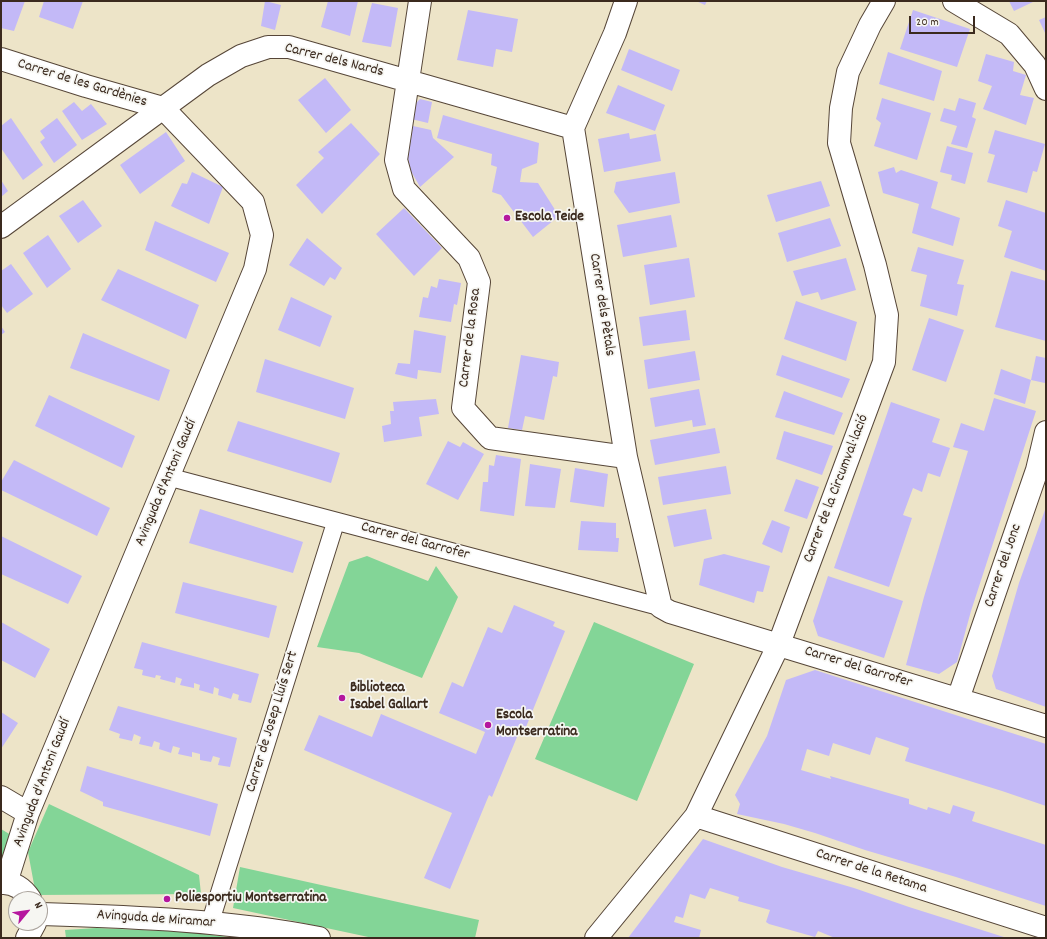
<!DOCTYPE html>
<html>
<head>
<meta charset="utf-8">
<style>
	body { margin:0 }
	#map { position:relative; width:1047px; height:939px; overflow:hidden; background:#ede4c8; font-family:Dekko,sans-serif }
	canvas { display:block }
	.frame { position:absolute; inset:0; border:2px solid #3b2a1e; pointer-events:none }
	.north { position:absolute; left:8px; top:891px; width:40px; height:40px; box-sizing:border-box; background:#f6f6f2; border:1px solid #aba49d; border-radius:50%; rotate:61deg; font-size:11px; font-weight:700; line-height:16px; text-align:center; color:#3b2a1e }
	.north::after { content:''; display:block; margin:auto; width:14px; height:18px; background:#b5179e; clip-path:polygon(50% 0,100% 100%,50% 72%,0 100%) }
	.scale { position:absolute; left:909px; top:16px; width:66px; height:18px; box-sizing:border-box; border:2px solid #3b2a1e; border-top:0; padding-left:5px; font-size:12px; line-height:14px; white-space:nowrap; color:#3b2a1e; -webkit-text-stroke:3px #f6f6f2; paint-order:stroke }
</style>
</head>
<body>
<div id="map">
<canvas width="1047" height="939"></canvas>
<div class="frame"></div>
<div class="north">N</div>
<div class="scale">20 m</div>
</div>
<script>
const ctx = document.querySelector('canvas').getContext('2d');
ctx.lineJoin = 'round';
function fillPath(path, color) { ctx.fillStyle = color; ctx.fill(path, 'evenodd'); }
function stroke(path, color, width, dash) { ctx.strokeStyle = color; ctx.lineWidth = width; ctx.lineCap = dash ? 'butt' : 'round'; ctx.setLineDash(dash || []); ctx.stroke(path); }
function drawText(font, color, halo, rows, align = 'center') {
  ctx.font = font + ' Dekko,sans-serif'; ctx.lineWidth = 3.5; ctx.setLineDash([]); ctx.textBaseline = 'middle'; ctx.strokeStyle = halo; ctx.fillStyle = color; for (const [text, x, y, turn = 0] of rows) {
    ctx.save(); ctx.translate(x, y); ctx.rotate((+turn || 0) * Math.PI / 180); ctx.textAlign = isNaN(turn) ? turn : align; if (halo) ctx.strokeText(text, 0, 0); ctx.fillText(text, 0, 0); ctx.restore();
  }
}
fillPath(new Path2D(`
	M 367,556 L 428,581 L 436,566 L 458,597 L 422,678 L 359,653 L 317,647 L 349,562 Z
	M 594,622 L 694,664 L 637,801 L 535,759 Z
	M 49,804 L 199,875 L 201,894 L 36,895 L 28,852 Z
	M 1,829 L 11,835 L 1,860 Z
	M 240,867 L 479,920 L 475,938 L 373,938 L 233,908 Z
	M 96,928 L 188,932 L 237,938 L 66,938 L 65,930 Z`), '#83d597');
fillPath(new Path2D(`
	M 1,1 L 25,1 L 14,31 L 1,28 Z
	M 44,1 L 83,1 L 73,29 L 39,17 Z
	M 265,1 L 281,5 L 275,30 L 261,26 Z
	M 328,1 L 358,1 L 350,36 L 321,27 Z
	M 696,1 L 707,1 L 705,5 Z
	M 1009,1 L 1035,1 L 1014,11 Z
	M 372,3 L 398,8 L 391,47 L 362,42 Z
	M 468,10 L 518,19 L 512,52 L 496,49 L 493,67 L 457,60 Z
	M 913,10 L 970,29 L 957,67 L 900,49 Z
	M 1046,17 L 1046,35 L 1039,20 Z
	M 629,49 L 680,70 L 672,91 L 621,70 Z
	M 888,52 L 942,71 L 934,101 L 879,84 Z
	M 986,54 L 1014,62 L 1013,71 L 1026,75 L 1020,95 L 1034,98 L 1026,125 L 983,109 L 992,86 L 978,81 Z
	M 325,78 L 351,110 L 326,133 L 298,100 Z
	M 618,85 L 665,105 L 655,131 L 606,113 Z
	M 882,98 L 931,113 L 917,160 L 874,146 L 881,123 L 876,119 Z
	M 959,98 L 976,103 L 972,117 L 976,119 L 967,148 L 951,144 L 957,126 L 940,121 L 944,108 L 955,111 Z
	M 420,99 L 432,102 L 428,123 L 411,119 L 416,103 Z
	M 74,102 L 82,111 L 91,104 L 107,124 L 82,140 L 62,111 Z
	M 443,115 L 539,143 L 537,163 L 522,169 L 520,182 L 538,183 L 559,216 L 533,237 L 501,195 L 492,192 L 497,167 L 491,165 L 492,154 L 437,138 Z
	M 11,118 L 43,165 L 23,180 L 1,148 L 1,126 Z
	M 57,118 L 77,145 L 54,163 L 40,142 L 45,138 L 40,131 Z
	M 351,123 L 380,154 L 322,214 L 296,185 L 324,158 L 318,152 Z
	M 413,126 L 431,130 L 433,138 L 454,157 L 420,187 L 411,171 L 408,158 Z
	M 995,130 L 1045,144 L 1037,172 L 1033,171 L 1027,193 L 987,182 L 995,155 L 988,153 Z
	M 166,132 L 185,161 L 140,194 L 120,165 Z
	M 629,133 L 630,139 L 656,134 L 661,161 L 604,172 L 598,139 Z
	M 947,146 L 973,153 L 965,184 L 951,180 L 952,175 L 940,172 Z
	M 894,167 L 896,173 L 901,170 L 938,182 L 931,208 L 960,218 L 953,246 L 912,233 L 919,204 L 883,193 L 878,172 Z
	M 192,172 L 223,187 L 209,224 L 171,206 L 182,183 L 187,184 Z
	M 675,172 L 680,203 L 629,213 L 614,192 L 616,182 Z
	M 1,180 L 8,191 L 1,197 Z
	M 821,181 L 830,206 L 776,222 L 767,195 Z
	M 83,200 L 102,226 L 78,243 L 59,216 Z
	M 1006,200 L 1046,213 L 1046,271 L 1004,257 L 1012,231 L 998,226 Z
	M 404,208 L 442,248 L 414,276 L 376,234 Z
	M 671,215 L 677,247 L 623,257 L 617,225 Z
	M 830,218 L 841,246 L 787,262 L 778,233 Z
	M 155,221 L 229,253 L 216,282 L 145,250 Z
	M 48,235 L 71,269 L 47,288 L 23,253 Z
	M 307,238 L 342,268 L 335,280 L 330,277 L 324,286 L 289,265 Z
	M 918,247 L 964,260 L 957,284 L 964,285 L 957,316 L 920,306 L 927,275 L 911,271 Z
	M 689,258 L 695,297 L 650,305 L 644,265 Z
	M 846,258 L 856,290 L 821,300 L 818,292 L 802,296 L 793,271 Z
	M 11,264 L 33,294 L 7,313 L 1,305 L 1,271 Z
	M 118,269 L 199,305 L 186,339 L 101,300 Z
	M 1011,271 L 1046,281 L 1046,341 L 995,327 Z
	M 439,279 L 461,283 L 457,305 L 454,304 L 451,322 L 419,317 L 423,297 L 428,298 L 431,286 L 437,288 Z
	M 291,297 L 332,316 L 320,347 L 278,330 Z
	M 796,301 L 857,322 L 846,361 L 784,339 Z
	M 686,310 L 690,340 L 643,346 L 639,317 Z
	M 929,318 L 964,330 L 946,382 L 912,370 Z
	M 1,326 L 5,332 L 1,335 Z
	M 414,330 L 446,336 L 441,373 L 418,370 L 417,379 L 395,374 L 398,363 L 410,364 Z
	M 83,333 L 170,370 L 159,401 L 70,368 Z
	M 695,351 L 700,380 L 648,389 L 644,360 Z
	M 521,355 L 559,362 L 557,377 L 553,376 L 544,420 L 525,416 L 522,430 L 508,428 Z
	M 782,355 L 850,379 L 842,398 L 776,375 Z
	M 1036,356 L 1046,358 L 1046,376 L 1045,383 L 1031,380 Z
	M 265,359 L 354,388 L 345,419 L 256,392 Z
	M 1001,369 L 1031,380 L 1025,404 L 994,394 Z
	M 699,389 L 706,425 L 693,427 L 692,420 L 655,427 L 650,398 Z
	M 784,391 L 843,413 L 834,435 L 775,417 Z
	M 49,395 L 135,436 L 122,468 L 35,426 Z
	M 994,398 L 1036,411 L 971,611 L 957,662 L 939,674 L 906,665 L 924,597 L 968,451 L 953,447 L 961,423 L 984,431 Z
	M 436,399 L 439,414 L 419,417 L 422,436 L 384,442 L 382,426 L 391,424 L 390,411 L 394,411 L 393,402 Z
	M 891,402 L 940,419 L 932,442 L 950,448 L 940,477 L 928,473 L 922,492 L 913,488 L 903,515 L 912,518 L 889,587 L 834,568 Z
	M 238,421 L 340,453 L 331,483 L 227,451 Z
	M 715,428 L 720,453 L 655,465 L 650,440 Z
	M 784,431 L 833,446 L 822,475 L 776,459 Z
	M 448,441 L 460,447 L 463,442 L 484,454 L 458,500 L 426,484 Z
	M 496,455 L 521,459 L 514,516 L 480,511 L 483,482 L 488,482 L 489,465 L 494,466 Z
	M 14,460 L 110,508 L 97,536 L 1,490 L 1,482 Z
	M 530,464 L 561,469 L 555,508 L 525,506 Z
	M 726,466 L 731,494 L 663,505 L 658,477 Z
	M 575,468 L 608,474 L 604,507 L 570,502 Z
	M 796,479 L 819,487 L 807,519 L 784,511 Z
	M 1046,507 L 1046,707 L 996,689 L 992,676 L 1019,583 Z
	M 200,509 L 303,542 L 293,573 L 189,543 Z
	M 706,509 L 712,539 L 674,547 L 667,516 Z
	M 772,520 L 790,527 L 782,553 L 762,544 Z
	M 581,521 L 616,523 L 616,538 L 619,538 L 618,552 L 578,550 Z
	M 1,536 L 82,576 L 68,604 L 1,574 Z
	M 724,554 L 770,566 L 763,592 L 757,591 L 754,603 L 699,585 L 704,559 Z
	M 828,576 L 903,601 L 884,658 L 818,636 L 813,621 Z
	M 183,582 L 277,606 L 269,638 L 175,613 Z
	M 514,605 L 555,622 L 553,626 L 565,631 L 526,727 L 522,725 L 492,797 L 489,795 L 450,889 L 424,878 L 452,813 L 304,750 L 319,715 L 372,737 L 381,714 L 476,754 L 485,732 L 439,713 L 452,682 L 463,687 L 488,627 L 502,633 Z
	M 1,622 L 50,649 L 35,678 L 1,660 Z
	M 142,642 L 259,674 L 251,703 L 238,700 L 239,695 L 233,693 L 231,699 L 218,695 L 219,689 L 214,687 L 213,694 L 199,690 L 200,685 L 194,683 L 194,688 L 180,685 L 182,679 L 176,677 L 175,683 L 160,679 L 161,676 L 156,675 L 155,678 L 142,675 L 143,670 L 134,668 Z
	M 815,670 L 1046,744 L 1046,806 L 1002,791 L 905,761 L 909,748 L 876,737 L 870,755 L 833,743 L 829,756 L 807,749 L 801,770 L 831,779 L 830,776 L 909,799 L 909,804 L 927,810 L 928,807 L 950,814 L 953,805 L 975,812 L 972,821 L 1046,845 L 1046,906 L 956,877 L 865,850 L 815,833 L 784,824 L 737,814 L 740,804 L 735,795 L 767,736 L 786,680 Z
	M 118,706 L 237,738 L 230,767 L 218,765 L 220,758 L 213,756 L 211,762 L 200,760 L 200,754 L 192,752 L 192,757 L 178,754 L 180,748 L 173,746 L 171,753 L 159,749 L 160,743 L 154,741 L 152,747 L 139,744 L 141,737 L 134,734 L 132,741 L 119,738 L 120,734 L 109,730 Z
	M 1,712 L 18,723 L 1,749 Z
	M 87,766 L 218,804 L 210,836 L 103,806 L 103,802 L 80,791 Z
	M 703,839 L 782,867 L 854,888 L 909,907 L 1007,938 L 835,938 L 818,931 L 815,937 L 769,924 L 766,922 L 770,910 L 738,901 L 739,897 L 710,888 L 705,899 L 690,894 L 683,918 L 676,916 L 674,922 L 701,930 L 699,938 L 628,938 Z`), '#c3b9f7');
const pedestrian = new Path2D(`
	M 169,477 L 661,607
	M 210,923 L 336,521`);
const minor = new Path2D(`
	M 420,1 L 396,160 L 404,189 L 469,258 L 479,282 L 463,408 L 490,438 L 626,457
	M 626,1 L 615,33 L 573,128 L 626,457 L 661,607 L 670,612 L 1046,726
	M 954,1 L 1009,34 L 1035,65 L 1046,89
	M 1,59 L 86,86 L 163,108
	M 1,227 L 208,75 L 241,56 L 268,47 L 289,47 L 573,128
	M 958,699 L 1037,470 L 1046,432
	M 1,797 L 28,813
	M 696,816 L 1046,928
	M 1,883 C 14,882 23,888 30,899
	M 6,883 L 28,813 L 255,269 L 262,235 L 253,202 L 163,108
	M 40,914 C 133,917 228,920 319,938
	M 27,938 L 35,923
	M 596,938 L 696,816 L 779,644 L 884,362 L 887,315 L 875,265 L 839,143 L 841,108 L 848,72 L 870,25 L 884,1`);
stroke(pedestrian, '#564638', 19);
stroke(minor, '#564638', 24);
stroke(pedestrian, '#fff', 17);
stroke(minor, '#fff', 22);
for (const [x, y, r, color] of [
	[507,218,4,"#b5179e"],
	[342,698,4,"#b5179e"],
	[488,725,4,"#b5179e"],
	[167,899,4,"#b5179e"]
]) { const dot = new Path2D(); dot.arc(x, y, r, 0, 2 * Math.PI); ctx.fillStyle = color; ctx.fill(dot); stroke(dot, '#f6f6f2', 1.5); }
drawText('15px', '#3b2a1e', '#f6f6f2', [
	["Carrer dels Nards",334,61,14],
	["Carrer de les Gardènies",82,84,17],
	["Carrer dels Pètals",601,305,81],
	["Carrer de la Rosa",471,338,-83],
	["Avinguda d'Antoni Gaudí",167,483,-67],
	["Carrer de la Circumval·lació",837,489,-69],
	["Carrer del Garrofer",415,542,15],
	["Carrer del Jonc",1004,566,-71],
	["Carrer del Garrofer",858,668,17],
	["Carrer de Josep Lluís Sert",273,722,-73],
	["Avinguda d'Antoni Gaudí",43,783,-69],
	["Carrer de la Retama",871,872,18],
	["Avinguda de Miramar",156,920,4]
]);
drawText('bold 15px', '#3b2a1e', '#f6f6f2', [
	["Escola Teide",515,218],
	["Biblioteca",350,689],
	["Isabel Gallart",350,706],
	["Escola",496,716],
	["Montserratina",496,733],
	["Poliesportiu Montserratina",175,899]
], 'left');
</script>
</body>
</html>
